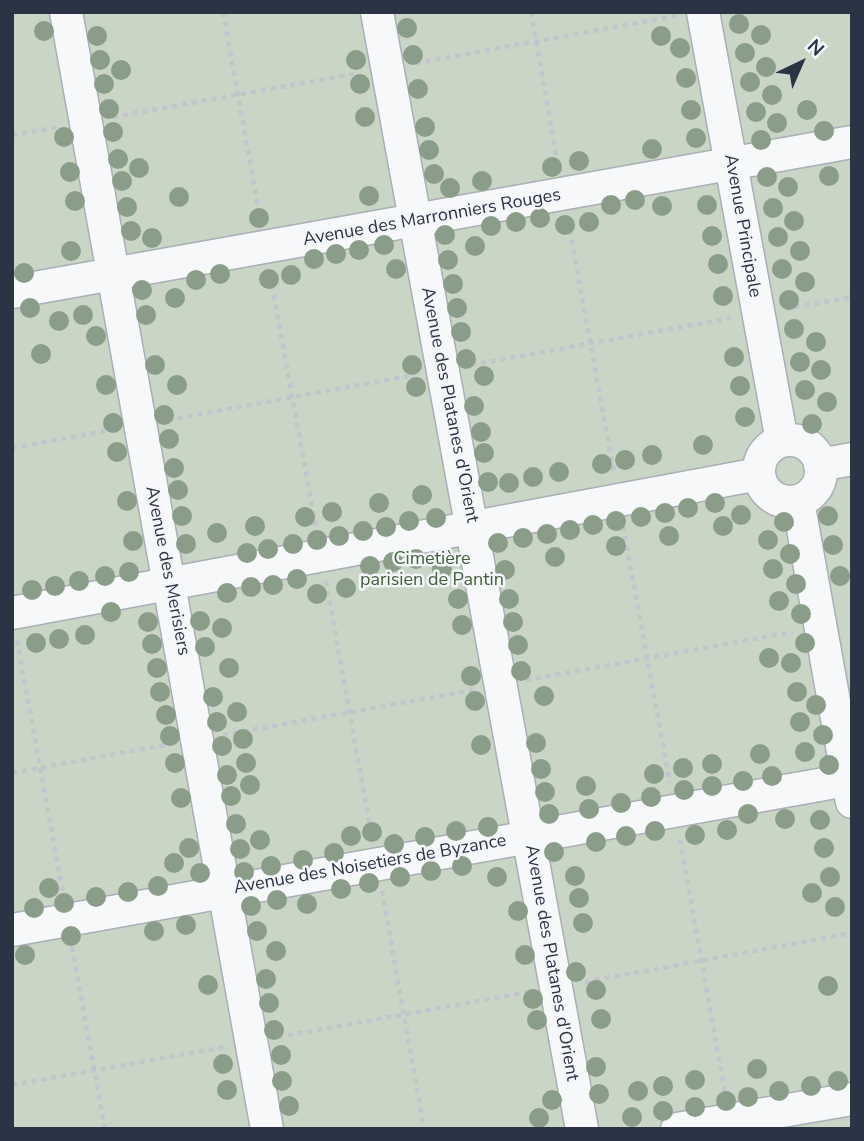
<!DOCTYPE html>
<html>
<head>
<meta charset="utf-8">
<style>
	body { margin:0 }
	#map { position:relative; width:864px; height:1141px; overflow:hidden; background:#e4e7ec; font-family:"Nunito Sans",sans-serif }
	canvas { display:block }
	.frame { position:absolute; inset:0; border:14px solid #2b3445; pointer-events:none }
	.north { position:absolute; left:766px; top:28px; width:70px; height:70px; -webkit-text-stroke:5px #f4f6f9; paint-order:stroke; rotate:44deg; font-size:19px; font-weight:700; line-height:28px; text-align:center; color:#2b3445 }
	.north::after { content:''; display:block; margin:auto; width:24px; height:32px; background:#2b3445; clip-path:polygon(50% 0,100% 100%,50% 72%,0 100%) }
</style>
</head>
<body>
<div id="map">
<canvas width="864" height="1141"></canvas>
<div class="frame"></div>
<div class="north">N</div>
</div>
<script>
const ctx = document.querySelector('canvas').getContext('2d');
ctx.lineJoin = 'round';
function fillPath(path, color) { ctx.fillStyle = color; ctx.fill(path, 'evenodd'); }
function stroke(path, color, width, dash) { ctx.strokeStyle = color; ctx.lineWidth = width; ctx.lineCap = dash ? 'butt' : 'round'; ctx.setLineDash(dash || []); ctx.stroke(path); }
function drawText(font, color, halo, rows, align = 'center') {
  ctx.font = font + ' "Nunito Sans",sans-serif'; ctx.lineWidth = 5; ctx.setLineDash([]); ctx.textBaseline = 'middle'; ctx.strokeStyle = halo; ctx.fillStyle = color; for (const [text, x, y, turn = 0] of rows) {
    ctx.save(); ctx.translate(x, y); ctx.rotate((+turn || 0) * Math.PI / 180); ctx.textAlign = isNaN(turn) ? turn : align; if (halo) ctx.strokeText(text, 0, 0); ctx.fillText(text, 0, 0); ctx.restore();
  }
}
fillPath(new Path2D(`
	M 12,12 L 852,12 L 852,1129 L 12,1129 Z`), '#c9d6c5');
const minor = new Path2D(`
	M 66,12 L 267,1129
	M 377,12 L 582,1129
	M 703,12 L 782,441
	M 12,292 L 852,142
	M759 471a31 31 0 1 1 62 0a31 31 0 1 1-62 0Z
	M 820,465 L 852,459
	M 798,501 L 852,802
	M 12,613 L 759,474
	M 12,930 L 852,779
	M 677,1129 L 852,1099`);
stroke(minor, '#a9aeb7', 35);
stroke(new Path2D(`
	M 223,12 L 260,218
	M 531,12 L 558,166
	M 416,63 L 676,16
	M 113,117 L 359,73
	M 12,135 L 60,127
	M 568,220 L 614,473
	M 270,275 L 316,528
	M 785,309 L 852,297
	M 471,365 L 731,318
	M 168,420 L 414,375
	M 12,448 L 111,430
	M 623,526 L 670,783
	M 326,581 L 372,838
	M 17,640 L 63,894
	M 526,680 L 793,632
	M 223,735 L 473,690
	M 12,773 L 170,744
	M 680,840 L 725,1093
	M 382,891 L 424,1129
	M 72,947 L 105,1129
	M 585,982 L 852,933
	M 278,1037 L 528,992
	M 12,1085 L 225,1047`), '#c2c5cb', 4.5, [5, 5]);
stroke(minor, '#f7f8fa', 32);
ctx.fillStyle = '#899d89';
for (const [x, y] of [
	[739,24],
	[407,28],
	[44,31],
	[761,35],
	[97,36],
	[661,36],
	[680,48],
	[745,53],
	[413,55],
	[100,60],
	[356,60],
	[766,67],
	[121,70],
	[686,78],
	[750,82],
	[104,84],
	[360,84],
	[418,89],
	[772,95],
	[109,109],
	[691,110],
	[807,110],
	[756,112],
	[365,117],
	[777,123],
	[425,127],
	[824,131],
	[113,132],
	[64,137],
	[696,138],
	[761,140],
	[652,149],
	[429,150],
	[118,159],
	[579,161],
	[552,167],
	[139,168],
	[70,172],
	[434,174],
	[829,176],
	[767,177],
	[122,181],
	[482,181],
	[788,187],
	[450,188],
	[369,196],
	[179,197],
	[635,200],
	[75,201],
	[611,205],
	[707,205],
	[662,206],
	[127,207],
	[773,208],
	[259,218],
	[540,218],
	[794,221],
	[516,222],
	[589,222],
	[565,225],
	[491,226],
	[131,231],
	[445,235],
	[712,236],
	[778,237],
	[152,238],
	[384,245],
	[475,246],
	[359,250],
	[71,251],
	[800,251],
	[336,254],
	[314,259],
	[448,260],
	[718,264],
	[396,269],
	[782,269],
	[24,273],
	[220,274],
	[291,275],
	[269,279],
	[196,280],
	[805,282],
	[453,284],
	[142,290],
	[723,296],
	[175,298],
	[789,300],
	[30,308],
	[457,308],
	[83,315],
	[146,315],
	[59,321],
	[794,329],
	[461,332],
	[96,336],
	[816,342],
	[41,354],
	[734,357],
	[466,359],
	[800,362],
	[155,365],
	[412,365],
	[821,370],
	[484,376],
	[106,385],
	[177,385],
	[740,386],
	[416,387],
	[805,390],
	[827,402],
	[474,406],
	[164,415],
	[745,417],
	[113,423],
	[812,424],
	[481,432],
	[169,439],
	[703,445],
	[117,452],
	[484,453],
	[652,455],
	[625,460],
	[602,464],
	[174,468],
	[559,472],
	[533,477],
	[488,482],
	[509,483],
	[178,490],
	[422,495],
	[127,501],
	[379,503],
	[715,503],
	[688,508],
	[332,512],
	[665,513],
	[741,515],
	[182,516],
	[828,516],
	[305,517],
	[641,517],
	[436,518],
	[409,521],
	[616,521],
	[784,522],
	[593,525],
	[255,526],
	[723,526],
	[386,527],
	[570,530],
	[363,531],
	[217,533],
	[547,534],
	[339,536],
	[669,536],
	[523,538],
	[317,540],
	[768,540],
	[133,541],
	[498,543],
	[186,544],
	[293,544],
	[833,545],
	[616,546],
	[268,549],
	[247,553],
	[790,554],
	[555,557],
	[416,559],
	[393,562],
	[370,566],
	[442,569],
	[773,569],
	[505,570],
	[129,572],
	[105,576],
	[840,576],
	[297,579],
	[79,581],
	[796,584],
	[273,585],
	[55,586],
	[251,587],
	[346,588],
	[32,590],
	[227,593],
	[317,594],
	[458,599],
	[509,599],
	[779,601],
	[111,612],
	[801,614],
	[200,621],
	[148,622],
	[513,622],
	[462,625],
	[222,628],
	[85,635],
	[59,639],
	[36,643],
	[805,643],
	[152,644],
	[518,645],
	[205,647],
	[769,658],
	[791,663],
	[157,668],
	[229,668],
	[521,671],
	[471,676],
	[160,692],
	[797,692],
	[544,696],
	[213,697],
	[475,701],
	[816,705],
	[237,712],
	[166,715],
	[217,722],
	[800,722],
	[823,735],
	[170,736],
	[243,739],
	[536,743],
	[481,745],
	[222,746],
	[805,752],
	[760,754],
	[175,763],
	[246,763],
	[712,764],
	[829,765],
	[683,768],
	[541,769],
	[654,774],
	[227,775],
	[772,776],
	[743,781],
	[250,785],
	[586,786],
	[712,786],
	[684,790],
	[545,792],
	[231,796],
	[651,797],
	[181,798],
	[621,803],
	[589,809],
	[549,814],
	[748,814],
	[785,819],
	[820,820],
	[236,824],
	[488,827],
	[727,830],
	[456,831],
	[655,831],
	[372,832],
	[695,835],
	[351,836],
	[626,836],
	[425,837],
	[260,840],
	[596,842],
	[394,844],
	[189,848],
	[824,848],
	[240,849],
	[554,852],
	[334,853],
	[303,860],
	[174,863],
	[271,866],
	[462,866],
	[431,871],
	[244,872],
	[200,873],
	[575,876],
	[400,877],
	[497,877],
	[830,877],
	[369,883],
	[158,886],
	[49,888],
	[341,889],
	[128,892],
	[812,893],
	[96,897],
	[579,898],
	[277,900],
	[64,903],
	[307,904],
	[251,906],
	[835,907],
	[34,908],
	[518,911],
	[583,923],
	[186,925],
	[154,931],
	[257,931],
	[71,936],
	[276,951],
	[25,955],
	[525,955],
	[576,972],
	[266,979],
	[208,985],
	[828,986],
	[596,990],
	[533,999],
	[269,1003],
	[601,1019],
	[537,1020],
	[274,1030],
	[281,1055],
	[223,1064],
	[596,1067],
	[757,1069],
	[695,1080],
	[282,1081],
	[838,1081],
	[663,1086],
	[811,1086],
	[227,1090],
	[638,1091],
	[779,1091],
	[599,1094],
	[748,1097],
	[552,1100],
	[726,1101],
	[289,1106],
	[695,1107],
	[663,1111],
	[632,1117],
	[539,1118]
]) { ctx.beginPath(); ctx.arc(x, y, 10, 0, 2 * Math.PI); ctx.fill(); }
drawText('18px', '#2b3445', '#f4f6f9', [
	["Avenue des Marronniers Rouges",432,218,-10],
	["Avenue Principale",742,226,80],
	["Avenue des Platanes d'Orient",449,405,79],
	["Avenue des Merisiers",167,571,79],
	["Avenue des Noisetiers de Byzance",370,865,-10],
	["Avenue des Platanes d'Orient",551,963,80]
]);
drawText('18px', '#3f6138', '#f4f6f9', [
	["Cimetière",432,560],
	["parisien de Pantin",432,581]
]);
</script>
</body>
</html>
